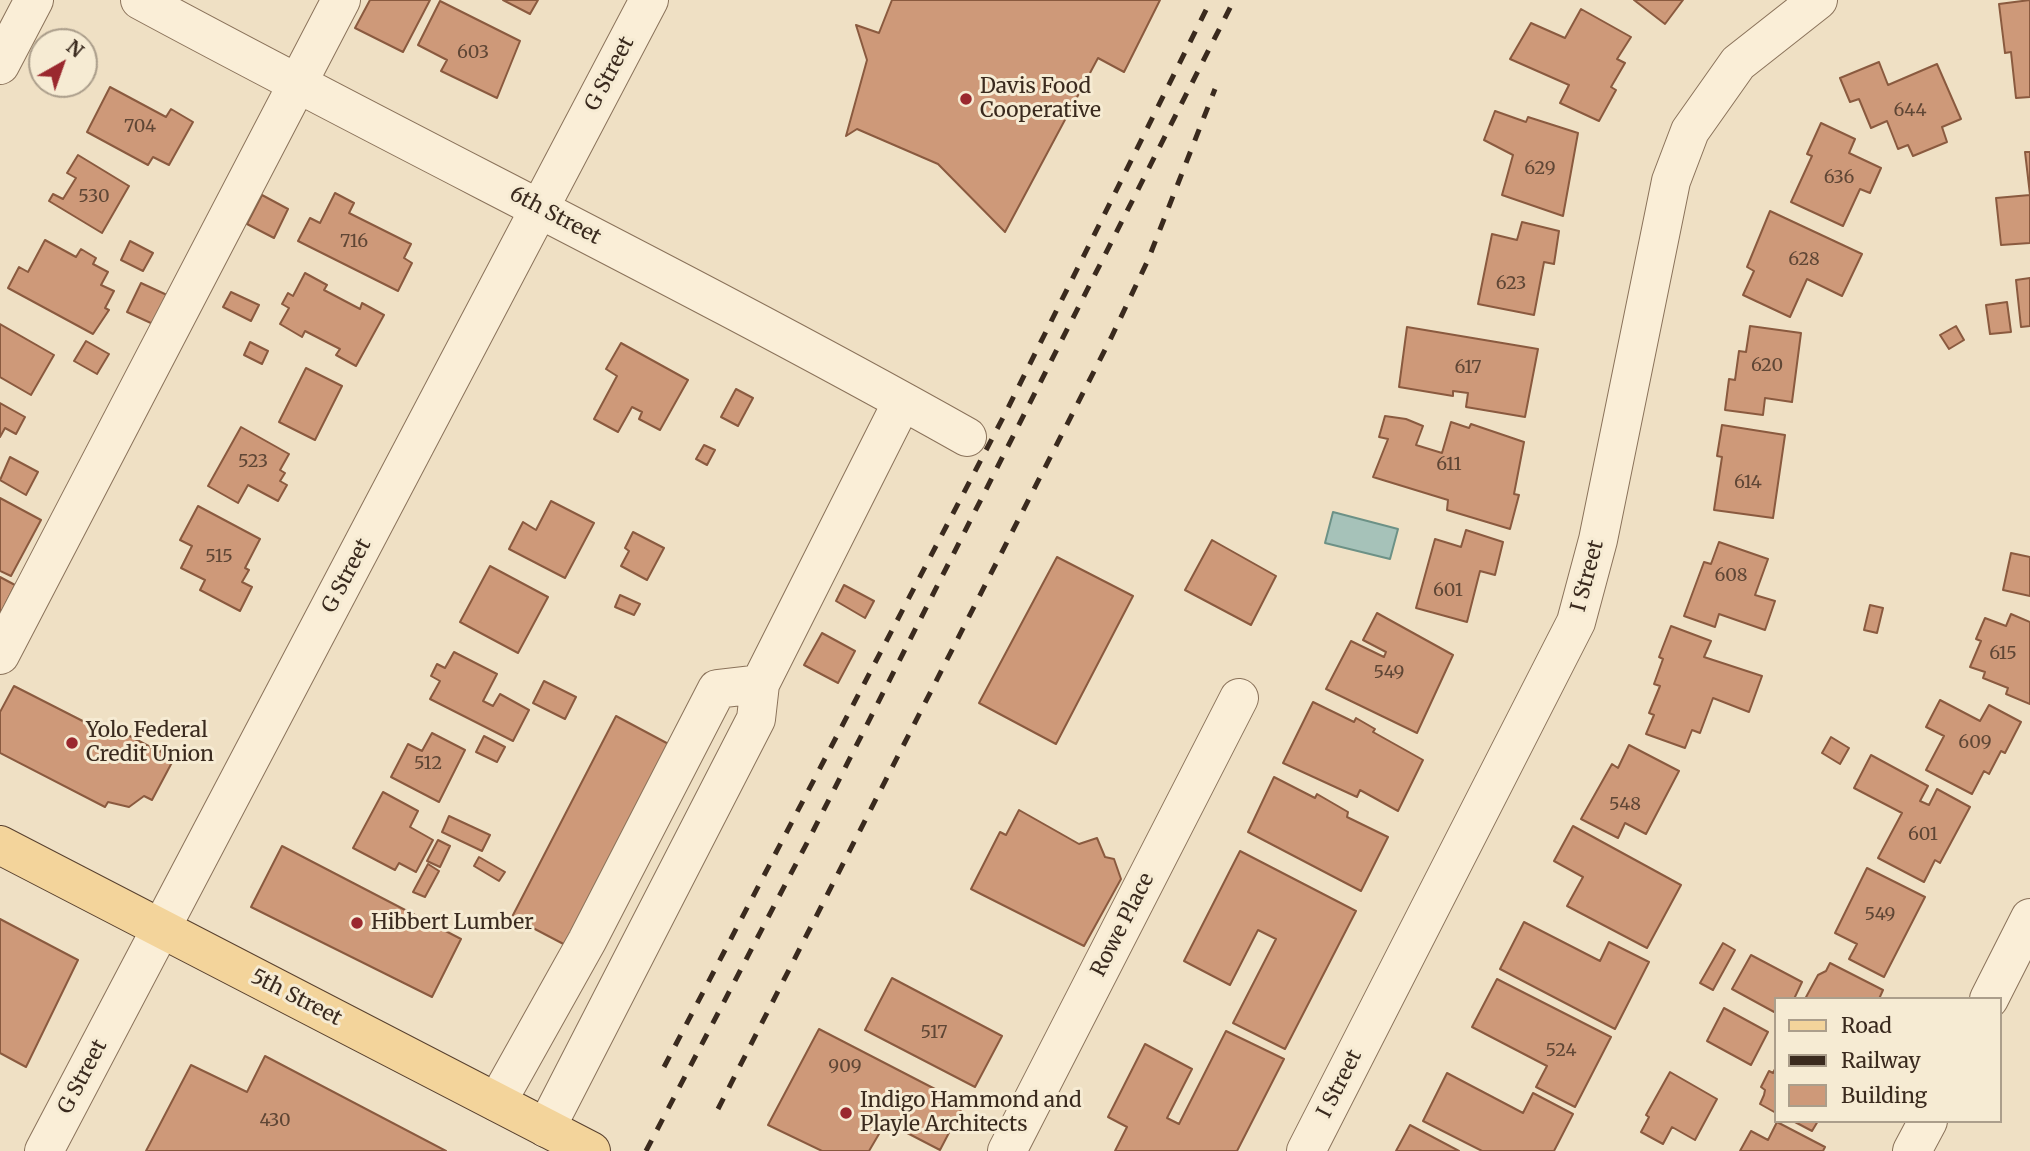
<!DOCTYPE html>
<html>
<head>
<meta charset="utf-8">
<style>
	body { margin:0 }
	#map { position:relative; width:2030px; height:1151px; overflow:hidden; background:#efe0c4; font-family:Merriweather,serif }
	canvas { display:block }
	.legend { position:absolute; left:1774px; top:997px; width:228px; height:126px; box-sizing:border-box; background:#f6ebd3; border:2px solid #ab9e8b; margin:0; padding:9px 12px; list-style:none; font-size:21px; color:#3a2a1e }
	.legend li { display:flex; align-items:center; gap:14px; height:35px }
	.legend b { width:35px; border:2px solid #ab9e8b }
	.north { position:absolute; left:28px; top:28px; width:70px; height:70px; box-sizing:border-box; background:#f6ebd3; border:2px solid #ab9e8b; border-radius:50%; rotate:40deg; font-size:19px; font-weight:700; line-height:28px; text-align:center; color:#3a2a1e }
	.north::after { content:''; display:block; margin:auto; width:24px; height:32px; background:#9a282e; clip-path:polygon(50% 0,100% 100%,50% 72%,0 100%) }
</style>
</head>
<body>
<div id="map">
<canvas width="2030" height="1151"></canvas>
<ul class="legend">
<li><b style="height:9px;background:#f3d49b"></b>Road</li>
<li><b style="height:9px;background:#3a2a1e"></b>Railway</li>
<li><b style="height:19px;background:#ce9979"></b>Building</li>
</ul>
<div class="north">N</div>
</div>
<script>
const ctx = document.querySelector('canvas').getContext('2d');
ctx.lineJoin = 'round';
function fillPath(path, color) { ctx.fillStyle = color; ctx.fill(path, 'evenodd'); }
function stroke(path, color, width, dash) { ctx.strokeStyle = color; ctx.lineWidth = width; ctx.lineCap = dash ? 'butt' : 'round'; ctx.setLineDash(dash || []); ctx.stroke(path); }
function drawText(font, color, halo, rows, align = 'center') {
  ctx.font = font + ' Merriweather,serif'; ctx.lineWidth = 6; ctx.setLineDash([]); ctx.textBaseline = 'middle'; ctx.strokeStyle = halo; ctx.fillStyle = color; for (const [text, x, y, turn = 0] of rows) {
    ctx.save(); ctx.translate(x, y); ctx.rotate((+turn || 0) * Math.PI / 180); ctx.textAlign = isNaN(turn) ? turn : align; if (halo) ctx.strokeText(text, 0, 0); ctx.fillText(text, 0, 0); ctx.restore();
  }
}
const water = new Path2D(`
	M 1333,512 L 1398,529 L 1390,559 L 1325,543 Z`);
fillPath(water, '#a6c2b9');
stroke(water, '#6c9186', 2);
const building = new Path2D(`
	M 370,0 L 430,0 L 403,52 L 355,28 Z
	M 503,0 L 538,0 L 530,14 Z
	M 892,0 L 1160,0 L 1124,72 L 1098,58 L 1005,232 L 938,164 L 857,129 L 846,136 L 867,60 L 856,25 L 879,33 Z
	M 1634,0 L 1683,0 L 1665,24 Z
	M 2030,0 L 2030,97 L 2016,98 L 2011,52 L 2005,53 L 1999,4 Z
	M 440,1 L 520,41 L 497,98 L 441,71 L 447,60 L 418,45 Z
	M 1581,9 L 1631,37 L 1617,59 L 1625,63 L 1611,87 L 1616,90 L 1599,121 L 1560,103 L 1569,85 L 1510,59 L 1531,23 L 1565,38 Z
	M 1879,62 L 1888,85 L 1937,64 L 1961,119 L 1942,127 L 1947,142 L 1913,156 L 1908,145 L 1898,149 L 1887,121 L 1871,128 L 1859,99 L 1850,102 L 1840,78 Z
	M 110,87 L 166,117 L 171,109 L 193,122 L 169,165 L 153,157 L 148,165 L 87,132 Z
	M 1495,111 L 1526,122 L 1528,117 L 1578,133 L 1563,216 L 1502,195 L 1513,155 L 1484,140 Z
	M 1821,123 L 1855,139 L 1849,153 L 1881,168 L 1870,193 L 1860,189 L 1843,226 L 1791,202 L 1812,156 L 1807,154 Z
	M 2025,152 L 2030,152 L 2030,243 L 2001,245 L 1996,198 L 2030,195 Z
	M 78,155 L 129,186 L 102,233 L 49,201 L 53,194 L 63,199 L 76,178 L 67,173 Z
	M 335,193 L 354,203 L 349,213 L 411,244 L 404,258 L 412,263 L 398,291 L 298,241 L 310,218 L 320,223 Z
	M 262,195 L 288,209 L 274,238 L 247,224 Z
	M 1770,211 L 1862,254 L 1842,296 L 1807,279 L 1790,317 L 1743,295 L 1754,271 L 1747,267 Z
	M 1522,222 L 1559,231 L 1554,264 L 1544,262 L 1534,315 L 1478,304 L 1492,234 L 1517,240 Z
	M 45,240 L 76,257 L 81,249 L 96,258 L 93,264 L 108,272 L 101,285 L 114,291 L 105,308 L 109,310 L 93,334 L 8,288 L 19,267 L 28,272 Z
	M 130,241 L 153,253 L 143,271 L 121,260 Z
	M 305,273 L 327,285 L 324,290 L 360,309 L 362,303 L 384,315 L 356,366 L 336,355 L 340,349 L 305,331 L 302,337 L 280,324 L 289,308 L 282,304 L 288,293 L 293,296 Z
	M 2030,278 L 2030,326 L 2021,327 L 2016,280 Z
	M 141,283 L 167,295 L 153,324 L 127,312 Z
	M 231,292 L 259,305 L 251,321 L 223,307 Z
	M 2007,302 L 2011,332 L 1990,334 L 1986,305 Z
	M 0,324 L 54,355 L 31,395 L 0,377 Z
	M 1750,326 L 1801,333 L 1792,402 L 1765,398 L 1763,415 L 1725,410 L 1729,379 L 1735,380 L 1739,351 L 1746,352 Z
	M 1956,326 L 1964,340 L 1949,349 L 1940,335 Z
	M 1407,327 L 1538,349 L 1525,417 L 1466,407 L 1468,393 L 1453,391 L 1453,396 L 1399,387 Z
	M 86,341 L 109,354 L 97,374 L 74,361 Z
	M 250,342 L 268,351 L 262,364 L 244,355 Z
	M 621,343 L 688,380 L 660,430 L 639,419 L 642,412 L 632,407 L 618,432 L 594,419 L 617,376 L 606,369 Z
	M 306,368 L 342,386 L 315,440 L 279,422 Z
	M 736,389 L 753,398 L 738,426 L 721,417 Z
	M 0,403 L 25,417 L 16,434 L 5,428 L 0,437 Z
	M 1385,416 L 1406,419 L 1423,426 L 1416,445 L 1442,453 L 1451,422 L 1469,428 L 1471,424 L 1524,442 L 1514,494 L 1519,495 L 1510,529 L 1447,510 L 1448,500 L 1373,477 L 1388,439 L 1379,437 Z
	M 1722,425 L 1785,435 L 1773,518 L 1714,510 L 1722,457 L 1717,456 Z
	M 241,427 L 289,454 L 280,470 L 285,473 L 280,481 L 287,485 L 278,501 L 248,485 L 238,503 L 208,486 Z
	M 704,445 L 715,450 L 707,465 L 696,459 Z
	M 10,457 L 38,472 L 26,495 L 0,480 Z
	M 0,498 L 41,520 L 11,576 L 0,571 Z
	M 551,501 L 594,523 L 565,578 L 509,549 L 523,522 L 536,530 Z
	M 198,506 L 260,539 L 245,568 L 249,570 L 242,582 L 252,587 L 240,611 L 200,590 L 205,580 L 181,568 L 192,546 L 180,540 Z
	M 1466,530 L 1503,542 L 1495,575 L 1480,571 L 1467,622 L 1416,608 L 1435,539 L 1461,547 Z
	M 633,532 L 664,548 L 647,580 L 621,566 L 629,551 L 625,548 Z
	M 1212,540 L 1276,576 L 1251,625 L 1185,590 Z
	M 1719,542 L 1768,559 L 1755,595 L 1775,601 L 1765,630 L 1719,614 L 1715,627 L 1684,616 L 1704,562 L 1711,564 Z
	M 2011,553 L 2030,557 L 2030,596 L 2003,590 Z
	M 1057,557 L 1133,596 L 1056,744 L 979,703 Z
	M 490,566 L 548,597 L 518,653 L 460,622 Z
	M 0,577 L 15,585 L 0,615 Z
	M 844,585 L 874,601 L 865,618 L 836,601 Z
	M 620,595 L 640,604 L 634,615 L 615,607 Z
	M 1870,605 L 1883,608 L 1877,633 L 1864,630 Z
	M 1377,613 L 1453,655 L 1417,733 L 1326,689 L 1351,641 L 1384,657 L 1386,652 L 1363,640 Z
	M 2011,614 L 2030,622 L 2030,704 L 2006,694 L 2008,688 L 1983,678 L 1985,672 L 1970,667 L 1981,641 L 1976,639 L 1985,618 L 2006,626 Z
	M 1671,626 L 1711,641 L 1704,657 L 1762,676 L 1749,712 L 1713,698 L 1700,733 L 1692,730 L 1685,748 L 1646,734 L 1654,715 L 1649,713 L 1660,686 L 1654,684 L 1663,659 L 1659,657 Z
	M 822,633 L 855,651 L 838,683 L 804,665 Z
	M 454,652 L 497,674 L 483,701 L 493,706 L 500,694 L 529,710 L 513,741 L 430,699 L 440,681 L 431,676 L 437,664 L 445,668 Z
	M 544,681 L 576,697 L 565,719 L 533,703 Z
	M 14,686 L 118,739 L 122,732 L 160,752 L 164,747 L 177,753 L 152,800 L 144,796 L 129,807 L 108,802 L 105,807 L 0,753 L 0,712 Z
	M 1940,700 L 1980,721 L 1989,705 L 2021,722 L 2005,753 L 2001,751 L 1989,774 L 1984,771 L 1972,794 L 1926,770 L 1944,736 L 1926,727 Z
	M 1313,702 L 1354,722 L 1356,718 L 1375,729 L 1373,732 L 1423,760 L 1398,811 L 1360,790 L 1357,797 L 1283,763 Z
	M 616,716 L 676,748 L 573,949 L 512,917 Z
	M 432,733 L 465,750 L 439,802 L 391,777 L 408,744 L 422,751 Z
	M 484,736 L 505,747 L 497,762 L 476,752 Z
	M 1831,737 L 1849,748 L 1840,764 L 1822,753 Z
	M 1629,745 L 1679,771 L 1646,834 L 1625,823 L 1618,838 L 1581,819 L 1612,764 L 1618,768 Z
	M 1871,755 L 1928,786 L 1920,801 L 1929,805 L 1937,789 L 1970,807 L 1940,863 L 1935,860 L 1924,882 L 1878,858 L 1902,813 L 1854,788 Z
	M 1274,777 L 1315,798 L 1317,794 L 1348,812 L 1347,817 L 1388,837 L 1361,891 L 1248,832 Z
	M 383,792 L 418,811 L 410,827 L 433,840 L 416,872 L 399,863 L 395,870 L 353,848 Z
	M 1019,810 L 1079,844 L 1097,838 L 1105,857 L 1114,859 L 1121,879 L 1084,946 L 971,889 L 1000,832 L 1006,835 Z
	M 449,816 L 490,835 L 482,851 L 442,832 Z
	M 1573,826 L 1681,885 L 1647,948 L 1567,906 L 1583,877 L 1554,861 Z
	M 438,840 L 450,846 L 440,867 L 427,861 Z
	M 282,846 L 461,939 L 432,997 L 251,907 Z
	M 1240,851 L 1356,911 L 1285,1049 L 1233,1023 L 1276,939 L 1258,930 L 1230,985 L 1184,961 Z
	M 479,857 L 505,872 L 499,881 L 474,866 Z
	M 428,864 L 439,871 L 425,897 L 413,892 Z
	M 1867,868 L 1925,897 L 1884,977 L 1849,959 L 1857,944 L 1835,933 Z
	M 0,919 L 78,960 L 26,1067 L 0,1053 Z
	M 1524,922 L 1600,961 L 1609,942 L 1649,962 L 1615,1029 L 1500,969 Z
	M 1723,943 L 1735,950 L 1713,990 L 1700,983 Z
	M 1751,955 L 1802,982 L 1794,999 L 1776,999 L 1776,1013 L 1732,989 Z
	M 1830,963 L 1883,990 L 1879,999 L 1805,999 L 1818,975 L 1826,971 Z
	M 892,978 L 1002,1036 L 975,1087 L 865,1030 Z
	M 1497,979 L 1611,1037 L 1575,1107 L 1536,1087 L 1547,1066 L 1472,1027 Z
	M 1724,1008 L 1768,1032 L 1751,1065 L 1707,1041 Z
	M 819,1029 L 964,1104 L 940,1150 L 886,1122 L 869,1151 L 822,1151 L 768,1125 Z
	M 1226,1031 L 1284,1059 L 1237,1151 L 1115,1151 L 1127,1127 L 1108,1117 L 1145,1044 L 1192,1069 L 1167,1118 L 1179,1124 Z
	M 265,1056 L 446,1151 L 146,1151 L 191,1065 L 247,1092 Z
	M 1776,1067 L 1776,1113 L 1760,1104 L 1764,1095 L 1765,1090 L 1761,1087 L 1769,1071 L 1773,1073 Z
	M 1670,1072 L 1717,1099 L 1695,1140 L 1672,1127 L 1663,1144 L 1641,1132 L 1649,1117 L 1646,1115 Z
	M 1447,1073 L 1523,1113 L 1533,1093 L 1573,1114 L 1554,1151 L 1482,1151 L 1423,1121 Z
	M 1793,1121 L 1818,1121 L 1812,1131 Z
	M 1777,1122 L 1825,1147 L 1823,1151 L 1740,1151 L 1751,1131 L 1768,1140 Z
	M 1410,1125 L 1459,1151 L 1396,1151 Z`);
fillPath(building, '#ce9979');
stroke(building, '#8a5a3f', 2);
const minor = new Path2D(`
	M 140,0 C 414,148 695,284 967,437
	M 0,65 L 34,0
	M 0,655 L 341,0
	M 1989,999 L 2030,918
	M 497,1102 L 587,941 L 717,689 L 760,684
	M 546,1128 L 756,719 L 760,684 L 902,402
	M 44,1151 L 649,0
	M 1007,1151 L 1239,698
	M 1306,1151 L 1576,622 L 1598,540 L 1671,181 L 1690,131 L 1738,63 L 1818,0
	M 1912,1151 L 1928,1121`);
const major = new Path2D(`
	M 0,845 L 591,1151`);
stroke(minor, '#8a725a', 40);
stroke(major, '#58402e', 40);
stroke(minor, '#faeed7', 38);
stroke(major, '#f3d49b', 38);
stroke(new Path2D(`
	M 664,1067 L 1007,410 L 1211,0
	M 718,1109 L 1111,338 L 1148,260 L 1215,89
	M 646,1151 L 809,839 L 1234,0`), '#3a2a1e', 5, [12, 12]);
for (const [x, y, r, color] of [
	[966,99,7,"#9a282e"],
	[72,743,7,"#9a282e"],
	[357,923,7,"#9a282e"],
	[846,1113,7,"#9a282e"]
]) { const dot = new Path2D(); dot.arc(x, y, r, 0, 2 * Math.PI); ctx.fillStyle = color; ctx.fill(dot); stroke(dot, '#f6ebd3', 2.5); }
drawText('18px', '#5f4635', null, [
	["603",473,53],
	["644",1910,111],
	["704",140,127],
	["629",1540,169],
	["636",1839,178],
	["530",94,197],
	["716",354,242],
	["628",1804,260],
	["623",1511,284],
	["620",1767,366],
	["617",1468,368],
	["523",253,462],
	["611",1449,465],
	["614",1748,483],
	["515",219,557],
	["608",1731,576],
	["601",1448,591],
	["615",2003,654],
	["549",1389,673],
	["609",1975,743],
	["512",428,764],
	["548",1625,805],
	["601",1923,835],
	["549",1880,915],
	["517",934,1033],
	["524",1561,1051],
	["909",845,1067],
	["430",275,1121]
]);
drawText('21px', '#3a2a1e', '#f6ebd3', [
	["G Street",610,74,-62],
	["6th Street",555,216,28],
	["G Street",347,576,-62],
	["I Street",1588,576,-75],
	["Rowe Place",1123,925,-63],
	["5th Street",296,998,27],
	["G Street",83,1077,-62],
	["I Street",1340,1084,-63]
]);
drawText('21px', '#3a2a1e', '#f6ebd3', [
	["Davis Food",980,87],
	["Cooperative",980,111],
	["Yolo Federal",86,731],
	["Credit Union",86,755],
	["Hibbert Lumber",371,923],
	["Indigo Hammond and",860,1101],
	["Playle Architects",860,1125]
], 'left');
</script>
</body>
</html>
